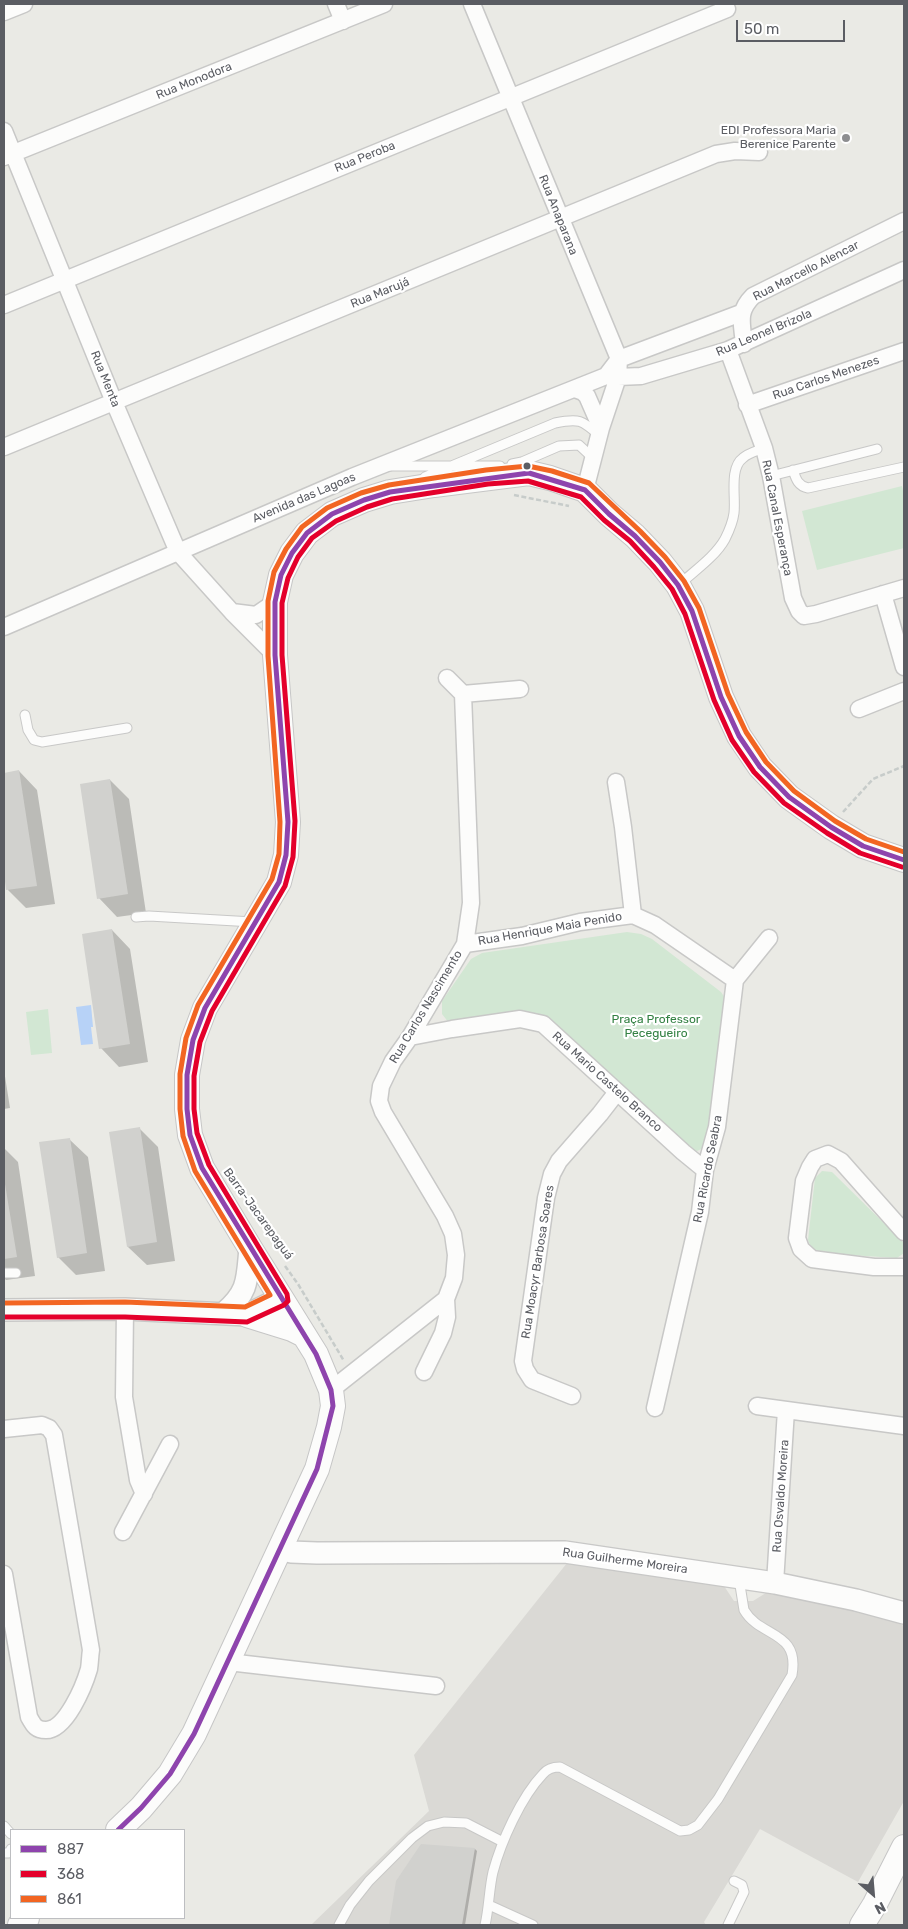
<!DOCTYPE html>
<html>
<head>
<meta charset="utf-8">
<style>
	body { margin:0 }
	#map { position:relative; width:908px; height:1929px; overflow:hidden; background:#eaeae5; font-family:Rubik,sans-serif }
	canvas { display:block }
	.frame { position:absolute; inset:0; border:5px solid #5b5d63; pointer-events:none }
	.legend { position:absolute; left:10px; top:1829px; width:175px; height:90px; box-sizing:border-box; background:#fff; border:1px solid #bdbec1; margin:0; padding:6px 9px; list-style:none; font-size:15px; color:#5b5d63 }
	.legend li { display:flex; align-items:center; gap:10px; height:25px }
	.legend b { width:25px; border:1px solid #bdbec1 }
	.north { position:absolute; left:848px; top:1869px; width:50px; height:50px; -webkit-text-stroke:4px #fff; paint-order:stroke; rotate:153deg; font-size:14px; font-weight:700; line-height:20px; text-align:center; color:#5b5d63 }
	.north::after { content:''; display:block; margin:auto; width:18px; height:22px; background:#5b5d63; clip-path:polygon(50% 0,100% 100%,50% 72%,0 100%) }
	.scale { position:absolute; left:736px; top:20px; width:109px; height:22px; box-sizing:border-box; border:2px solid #5b5d63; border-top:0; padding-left:6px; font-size:15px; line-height:18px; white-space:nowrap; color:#5b5d63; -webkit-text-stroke:4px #fff; paint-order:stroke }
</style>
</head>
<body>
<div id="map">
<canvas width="908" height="1929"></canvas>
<div class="frame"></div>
<ul class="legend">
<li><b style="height:6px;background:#8e44ad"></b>887</li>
<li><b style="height:6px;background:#e4002b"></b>368</li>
<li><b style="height:6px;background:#f26522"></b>861</li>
</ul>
<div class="north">N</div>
<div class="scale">50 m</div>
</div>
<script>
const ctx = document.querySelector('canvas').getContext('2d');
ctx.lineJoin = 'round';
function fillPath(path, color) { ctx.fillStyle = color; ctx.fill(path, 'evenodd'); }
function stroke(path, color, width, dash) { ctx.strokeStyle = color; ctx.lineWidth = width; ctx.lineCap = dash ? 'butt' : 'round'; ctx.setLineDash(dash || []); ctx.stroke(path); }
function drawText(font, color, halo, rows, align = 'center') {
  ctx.font = font + ' Rubik,sans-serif'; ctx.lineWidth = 4.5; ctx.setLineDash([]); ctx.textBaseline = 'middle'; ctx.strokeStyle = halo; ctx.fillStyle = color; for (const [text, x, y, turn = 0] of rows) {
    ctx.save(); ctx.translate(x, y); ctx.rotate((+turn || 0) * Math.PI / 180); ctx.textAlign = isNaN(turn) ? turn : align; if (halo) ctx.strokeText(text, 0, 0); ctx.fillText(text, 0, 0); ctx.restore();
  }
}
fillPath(new Path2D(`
	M 567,1563 L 722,1583 L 734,1601 L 753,1601 L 769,1591 L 884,1616 L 904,1626 L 904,1801 L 858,1882 L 760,1829 L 704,1922 L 706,1925 L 311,1925 L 429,1811 L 414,1755 Z`), '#dad9d5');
fillPath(new Path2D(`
	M 902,486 L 904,496 L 904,548 L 817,570 L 802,511 Z
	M 627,932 L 641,934 L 652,939 L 721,992 L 727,1001 L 728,1011 L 706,1147 L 697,1151 L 690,1149 L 542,1019 L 449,1023 L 442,1014 L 442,1001 L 471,959 L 482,953 Z
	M 48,1009 L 52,1053 L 31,1055 L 26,1012 Z
	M 822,1171 L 832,1172 L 903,1242 L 904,1253 L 897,1258 L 818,1253 L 811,1248 L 808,1240 L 815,1178 Z`), '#d2e7d3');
fillPath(new Path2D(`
	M 91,1005 L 93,1027 L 91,1027 L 93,1044 L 81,1045 L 76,1007 Z`), '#b7d2f7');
fillPath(new Path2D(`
	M 19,771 L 37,790 L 55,904 L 26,908 L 8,890 L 4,865 L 4,774 Z
	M 110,780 L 129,799 L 146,913 L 117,917 L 99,898 Z
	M 112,930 L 130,949 L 148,1062 L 119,1067 L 101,1048 Z
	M 4,1070 L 10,1108 L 4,1109 Z
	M 139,1128 L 158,1147 L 175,1261 L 147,1265 L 128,1247 Z
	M 69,1139 L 88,1157 L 105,1271 L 76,1275 L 58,1257 Z
	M 4,1148 L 18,1162 L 35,1276 L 6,1280 L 4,1278 Z
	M 475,1849 L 477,1851 L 465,1925 L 390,1925 L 398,1881 Z`), '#0003');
fillPath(new Path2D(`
	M 19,770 L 37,886 L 6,890 L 4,873 L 4,773 Z
	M 110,779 L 128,894 L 97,899 L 80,784 Z
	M 112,929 L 130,1044 L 99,1049 L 82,934 Z
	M 140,1127 L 157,1242 L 127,1247 L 109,1132 Z
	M 70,1138 L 87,1253 L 57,1258 L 39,1142 Z
	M 4,1178 L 17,1257 L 4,1259 Z
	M 421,1844 L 475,1848 L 462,1925 L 389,1925 L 396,1881 Z`), '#d1d1ce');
const service = new Path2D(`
	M 512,464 L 522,462 L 559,446 L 579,445 L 593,458
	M 390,466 L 500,466
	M 793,470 C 796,479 798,486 808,488 L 904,467
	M 771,476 L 877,449
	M 425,477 L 555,423 C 579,418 582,420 599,435
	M 679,585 C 694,571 715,557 725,539 C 729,531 733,521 734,513 C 736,497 729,468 743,458 C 748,453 757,451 764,448
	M 25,715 L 28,730 L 34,740 L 42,742 L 127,728
	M 136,917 L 149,916 L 253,922
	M 4,1273 L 16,1273
	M 4,1826 L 11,1834
	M 4,1853 L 9,1853 L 11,1849
	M 489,1905 L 533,1925
	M 339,1925 L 350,1905 L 369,1881 L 412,1838 L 428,1826 L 444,1822 L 466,1823 L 503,1842
	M 485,1925 C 489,1908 489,1889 493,1872 C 501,1842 521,1797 543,1774 C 547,1769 553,1767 560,1767 L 680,1831 L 689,1830 L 698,1825 L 718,1799 L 792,1675 C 800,1630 760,1638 744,1610 L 739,1579
	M 728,1925 L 744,1892 L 742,1885 L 734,1881`);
const minor = new Path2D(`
	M 336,4 L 343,21
	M 472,4 L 619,359 L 618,377 L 601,428
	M 4,12 L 24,4
	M 4,131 L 114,402 L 178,552 L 232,612 L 275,655
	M 4,157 L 384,4
	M 4,305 L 727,9
	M 744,344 C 742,323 737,312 753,296 L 904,221
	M 728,350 L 764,448 L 771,476 L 793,598 L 799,611 L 804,616 L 816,614 L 904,588
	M 608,376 L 618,377 L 641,376 L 728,350 L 904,270
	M 575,389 L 583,392 L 587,396 L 601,428 L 585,490
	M 747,405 L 904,351
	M 4,447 L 716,154 L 735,151 L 759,152
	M 883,594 L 904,667
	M 232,612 L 256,615 L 275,602
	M 4,627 L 352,477 L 606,376 L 619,359 L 741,313
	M 447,678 L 463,694 L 520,689
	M 859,709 L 904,691
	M 616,782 L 623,827 L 633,915
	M 465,944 L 522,936 L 580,922 L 633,915 L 655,925 L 735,980
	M 410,1037 L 452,1029 L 520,1019 L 543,1024 L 683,1152 L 705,1170
	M 904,1232 L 841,1161 L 828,1154 L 815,1159 L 810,1167 L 804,1181 L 797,1238 L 801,1249 L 812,1259 L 827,1261 L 874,1267 L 904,1267
	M 125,1309 L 124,1397 L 138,1480 L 144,1494
	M 424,1372 L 443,1333 L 447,1317 L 446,1299 L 454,1278 L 456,1255 L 453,1234 L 445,1216 L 383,1112 L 379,1101 L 381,1086 L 393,1061 L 410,1037 L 465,944 L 471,903 L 463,694
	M 331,1390 L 446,1299
	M 572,1396 L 532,1380 L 525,1369 L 523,1361 L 546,1198 L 552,1174 L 559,1161 L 600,1114 L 617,1092
	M 757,1406 L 904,1426
	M 655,1408 L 700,1212 L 705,1170 L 717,1127 L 735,980 L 769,938
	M 4,1429 L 42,1425 L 49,1428 L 54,1435 L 91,1650 C 90,1656 90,1663 89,1669 C 84,1686 66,1730 46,1730 C 36,1730 34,1726 29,1717 L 4,1574
	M 123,1532 L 170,1444
	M 775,1583 L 786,1410
	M 227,1660 L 237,1663 L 436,1686`);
const tertiary = new Path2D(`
	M 4,1310 L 125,1309 L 247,1315 L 281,1298
	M 224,1313 C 249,1292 247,1279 250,1248
	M 281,1549 L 291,1552 L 317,1553 L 565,1552 L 775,1583 L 856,1600 L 904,1613`);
const secondary = new Path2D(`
	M 247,1315 L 292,1329 L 304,1335
	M 118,1830 L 141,1808 L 170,1774 L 194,1734 L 317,1469 L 329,1427 L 333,1406 L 331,1390 L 316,1354 L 250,1248 L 202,1168 L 190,1135 L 187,1109 L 187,1075 L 193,1040 L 205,1008 L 279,882 L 286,855 L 288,822 L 275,655 L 275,602 L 281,575 L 292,553 L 307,533 L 332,514 L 364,500 L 390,492 L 434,485 L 529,473 L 550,478 L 585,490 L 609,514 L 635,536 L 660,562 L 678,585 L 692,611 L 721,697 L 739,736 L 760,767 L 789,797 L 831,827 L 863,846 L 904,860
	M 20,1925 L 27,1918
	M 862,1925 L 875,1904 L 904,1847`);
stroke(service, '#c8c8c7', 11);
stroke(minor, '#c8c8c7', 19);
stroke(tertiary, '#c8c8c7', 24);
stroke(secondary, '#c6c6c6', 26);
stroke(new Path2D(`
	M 514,495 L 569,506
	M 843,812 L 873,779 L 904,766
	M 285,1266 L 298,1284 L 344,1361`), '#c7ccca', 2.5, [5, 2.5]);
stroke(service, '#fcfcfb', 9);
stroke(minor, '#fcfcfb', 16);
stroke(tertiary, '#fcfcfb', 21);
stroke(secondary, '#fcfcfb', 24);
stroke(new Path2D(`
	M 118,1830 L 141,1808 L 170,1774 L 194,1734 L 317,1469 L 333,1406 L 331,1390 L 316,1354 L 202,1168 L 190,1135 L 187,1109 L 187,1075 L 193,1040 L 205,1008 L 279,882 L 286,855 L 288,822 L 275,655 L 275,602 L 281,575 L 292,553 L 307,533 L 332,514 L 364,500 L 390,492 L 529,473 L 585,490 L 609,514 L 635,536 L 660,562 L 678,585 L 692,611 L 721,697 L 739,736 L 760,767 L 789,797 L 831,827 L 863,846 L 904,860`), '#8e44ad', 5);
stroke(new Path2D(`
	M 4,1317 L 125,1317 L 247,1322 L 284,1305 L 288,1301 L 287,1294 L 209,1165 L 197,1133 L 194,1109 L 194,1076 L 200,1042 L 212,1011 L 285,886 L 293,857 L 295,821 L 282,655 L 282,603 L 288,578 L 298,557 L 312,538 L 336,521 L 367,507 L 392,499 L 488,484 L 528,481 L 581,497 L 604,520 L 630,541 L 654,567 L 672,589 L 685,614 L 714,700 L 732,740 L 754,772 L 784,803 L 827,833 L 860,853 L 902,867`), '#e4002b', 5);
stroke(new Path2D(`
	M 4,1303 L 125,1302 L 245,1307 L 270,1295 L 195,1171 L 183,1136 L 180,1109 L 180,1074 L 186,1038 L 198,1005 L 272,879 L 279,854 L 280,822 L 268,656 L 268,601 L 274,572 L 286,549 L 302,527 L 327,508 L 361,493 L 389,485 L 486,470 L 528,466 L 552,471 L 589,483 L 640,531 L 665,557 L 684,581 L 699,608 L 728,694 L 746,732 L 766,762 L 794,791 L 835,821 L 866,839 L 904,852`), '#f26522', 5);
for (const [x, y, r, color] of [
	[846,138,5,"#8d8e90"],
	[527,466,4.5,"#5b5d63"]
]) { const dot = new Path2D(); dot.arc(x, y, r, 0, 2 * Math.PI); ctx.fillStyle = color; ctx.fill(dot); stroke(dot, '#fff', 2); }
drawText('12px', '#5b5d63', '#fff', [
	["Rua Monodora",194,81,-22],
	["Rua Peroba",365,157,-22],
	["Rua Anaparana",558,215,68],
	["Rua Marcello Alencar",806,271,-27],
	["Rua Marujá",380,293,-22],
	["Rua Leonel Brizola",764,333,-23],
	["Rua Carlos Menezes",826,378,-19],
	["Rua Menta",105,379,68],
	["Avenida das Lagoas",304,498,-23],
	["Rua Canal Esperança",777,518,79],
	["Rua Henrique Maia Penido",550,929,-10],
	["Rua Carlos Nascimento",426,1007,-59],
	["Rua Mario Castelo Branco",607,1082,42],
	["Rua Ricardo Seabra",708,1169,-79],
	["Barra-Jacarepaguá",258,1214,54],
	["Rua Moacyr Barbosa Soares",538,1262,-81],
	["Rua Osvaldo Moreira",781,1496,-86],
	["Rua Guilherme Moreira",625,1561,8]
]);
drawText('12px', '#5b5d63', '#fff', [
	["EDI Professora Maria",836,131],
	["Berenice Parente",836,145]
], 'right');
drawText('12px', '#338143', '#fff', [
	["Praça Professor",656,1020],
	["Pecegueiro",656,1034]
]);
</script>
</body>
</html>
